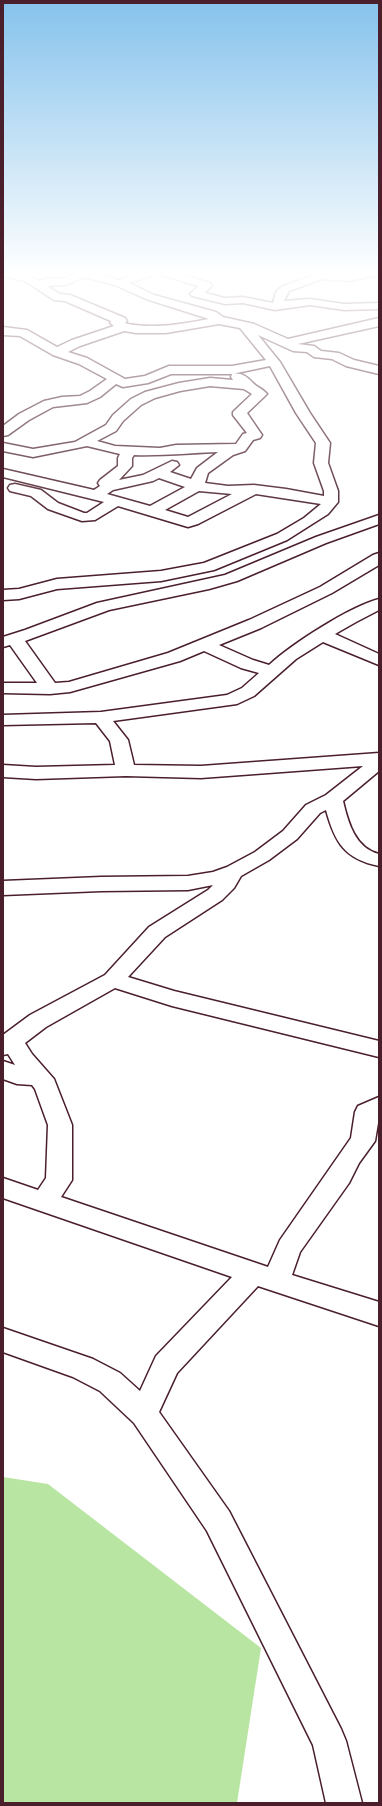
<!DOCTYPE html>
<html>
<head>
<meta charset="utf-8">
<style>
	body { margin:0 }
	#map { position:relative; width:382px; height:1806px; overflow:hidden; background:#fff; font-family:Kalam,sans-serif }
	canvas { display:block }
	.frame { position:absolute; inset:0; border:4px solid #4a1f2b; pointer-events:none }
</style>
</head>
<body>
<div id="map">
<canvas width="382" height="1806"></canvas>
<div class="frame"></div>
</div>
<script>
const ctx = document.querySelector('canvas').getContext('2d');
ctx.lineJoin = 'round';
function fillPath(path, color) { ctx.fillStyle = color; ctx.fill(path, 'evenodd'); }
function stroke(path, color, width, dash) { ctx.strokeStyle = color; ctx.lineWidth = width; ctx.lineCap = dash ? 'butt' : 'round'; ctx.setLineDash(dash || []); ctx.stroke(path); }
fillPath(new Path2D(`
	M 3,1477 L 48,1484 L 261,1648 L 237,1803 L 3,1803 Z`), '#b9e5a2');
const minor = new Path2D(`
	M 3,273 C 16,273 28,274 39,281 L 50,278 L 64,279 L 75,273 L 94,273 L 119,280 L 140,273 L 156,273 L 155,275 L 129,283 L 154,295 L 216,312 L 223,317 L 254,324 L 288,339 L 379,318 L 379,326 L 298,344 L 314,346 L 321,351 L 339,353 L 354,360 L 379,366 L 379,374 L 346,366 L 332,359 L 314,357 L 307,352 L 293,351 L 258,335 L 280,362 L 310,413 L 330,443 L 328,463 L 338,491 L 338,502 L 328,514 L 287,540 L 214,570 L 161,581 L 57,589 L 19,599 L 3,600 L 3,590 L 19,589 L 57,579 L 161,571 L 204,563 L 277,534 L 304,518 L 321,504 L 256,494 L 198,524 L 188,527 L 118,506 L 95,520 L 82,521 L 48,509 L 31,496 L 10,491 L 8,488 L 10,485 L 15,484 L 41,490 L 58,503 L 84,513 L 87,513 L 104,502 L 3,477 L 3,469 L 94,490 L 100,486 L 98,483 L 100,480 L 118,466 L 118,458 L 120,454 L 87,446 L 33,457 L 3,451 L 3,443 L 33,449 L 75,442 L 106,425 L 113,415 L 131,399 L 145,392 L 179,383 L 210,378 L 233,380 L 231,377 L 232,374 C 242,372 247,377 253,383 C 257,387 263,389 267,394 L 247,413 L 262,435 L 260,438 L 253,440 L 245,451 L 233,455 L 208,473 L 205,483 L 228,486 L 254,485 L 286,489 L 324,496 L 324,491 L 314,463 L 316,443 L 296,413 L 270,366 L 232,374 L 171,374 L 148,383 L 123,387 L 116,384 L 100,397 L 87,403 L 53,407 L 29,420 L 8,435 L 3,436 L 3,426 L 19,414 L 44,401 L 62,397 L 80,396 L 90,391 L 107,379 L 79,364 L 53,355 L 20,336 L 3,335 L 3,327 L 27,330 L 57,347 L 72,340 L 114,326 L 110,323 L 111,321 L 65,301 L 54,300 L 25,281 L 3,276 ZM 84,277 L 115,285 L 146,299 L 209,319 C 183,324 155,329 128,324 L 125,323 L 127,321 L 125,318 L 70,295 L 60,294 L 47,286 L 66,285 ZM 219,324 L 240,328 L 266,360 L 232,366 L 169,366 L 145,376 L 125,379 L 87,358 L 68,352 L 80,346 L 124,331 L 136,333 L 166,333 ZM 210,386 L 244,389 L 252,394 L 233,412 L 233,415 L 247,433 L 243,434 L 236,444 L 176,445 L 160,448 L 115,446 L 97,441 L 116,431 L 123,421 L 141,405 L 155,398 L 180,391 ZM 218,452 L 197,468 L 191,479 L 170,472 L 179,465 L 177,462 L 172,461 L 143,475 L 119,480 L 132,466 L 132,458 L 134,455 C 162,456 190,453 218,452 ZM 159,478 L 185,487 L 150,506 L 107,494 L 113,490 L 153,481 ZM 199,491 L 232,494 L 188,517 L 165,510 Z
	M 161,273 L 177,273 L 210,283 L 212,285 L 205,293 L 225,298 L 243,297 L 273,303 L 276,292 L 281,287 L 317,274 L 348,275 L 358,273 L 379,273 L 378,275 L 348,281 L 322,279 L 289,291 L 284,301 L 310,299 L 344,304 L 379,303 L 379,309 L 344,310 L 310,305 L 275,310 L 243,303 L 225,304 L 192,296 L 190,294 L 198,286 L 162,275 Z
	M 379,515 L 379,524 L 326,543 L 237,581 L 209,589 L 109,610 L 25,641 L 55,683 L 69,682 L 168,653 L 249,620 L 320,587 L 373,555 L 379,553 L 379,565 L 332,593 L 261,628 L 219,645 L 253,660 L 269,665 C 292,644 349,607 379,599 L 379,610 L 356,622 L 335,634 L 379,654 L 379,665 L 323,642 L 296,659 L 254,696 L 237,704 L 113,721 L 128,740 L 134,765 L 201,766 L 379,753 L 379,771 L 343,801 C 348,822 355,848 379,854 L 379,866 C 345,859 335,843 326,810 L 320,813 L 297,839 L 269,860 L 241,876 L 234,888 L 222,900 L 165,937 L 128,977 L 174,991 L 379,1041 L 379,1057 L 172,1006 L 115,988 L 46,1027 L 25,1043 L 32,1054 L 54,1079 L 72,1125 L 72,1180 L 61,1197 L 268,1267 L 280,1240 L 351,1138 L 355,1112 L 358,1106 L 379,1097 L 379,1117 L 375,1141 L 359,1163 L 349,1183 L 300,1252 L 292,1275 L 379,1302 L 379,1326 L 258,1286 L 177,1373 L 159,1412 L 229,1511 L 341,1729 L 346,1741 L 362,1803 L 326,1803 L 313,1745 L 207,1531 L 134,1423 L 100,1391 L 73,1377 L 3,1352 L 3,1328 L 93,1359 L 120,1373 L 140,1391 L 156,1356 L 232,1277 L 3,1198 L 3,1178 L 38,1190 L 46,1178 L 48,1125 L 35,1089 L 32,1085 L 17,1084 L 3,1079 L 3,1061 L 15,1065 L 8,1054 L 3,1055 L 3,1035 L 30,1015 L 105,975 L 149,927 L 208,890 L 213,885 L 188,890 L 101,891 L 3,895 L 3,881 L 101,877 L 188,876 L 213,872 L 227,867 L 255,852 L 283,831 L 306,805 L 326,795 L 363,766 L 201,778 L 126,776 L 36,779 L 3,777 L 3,765 L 36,767 L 115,765 L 110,741 L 96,723 L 3,725 L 3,715 L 101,712 L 227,695 L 242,688 L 259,673 L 241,668 L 204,651 L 180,661 L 70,692 L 50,694 L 3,693 L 3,683 L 37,683 L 10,645 L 3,647 L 3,637 L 25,630 L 97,603 L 225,575 L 316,537 Z`);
stroke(minor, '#4a1f2b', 3);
fillPath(minor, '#fff');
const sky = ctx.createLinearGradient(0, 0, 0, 526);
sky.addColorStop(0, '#85c2ec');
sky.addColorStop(0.52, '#fff');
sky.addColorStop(1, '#ffffff00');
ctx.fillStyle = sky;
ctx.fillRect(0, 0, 382, 526);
</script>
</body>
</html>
